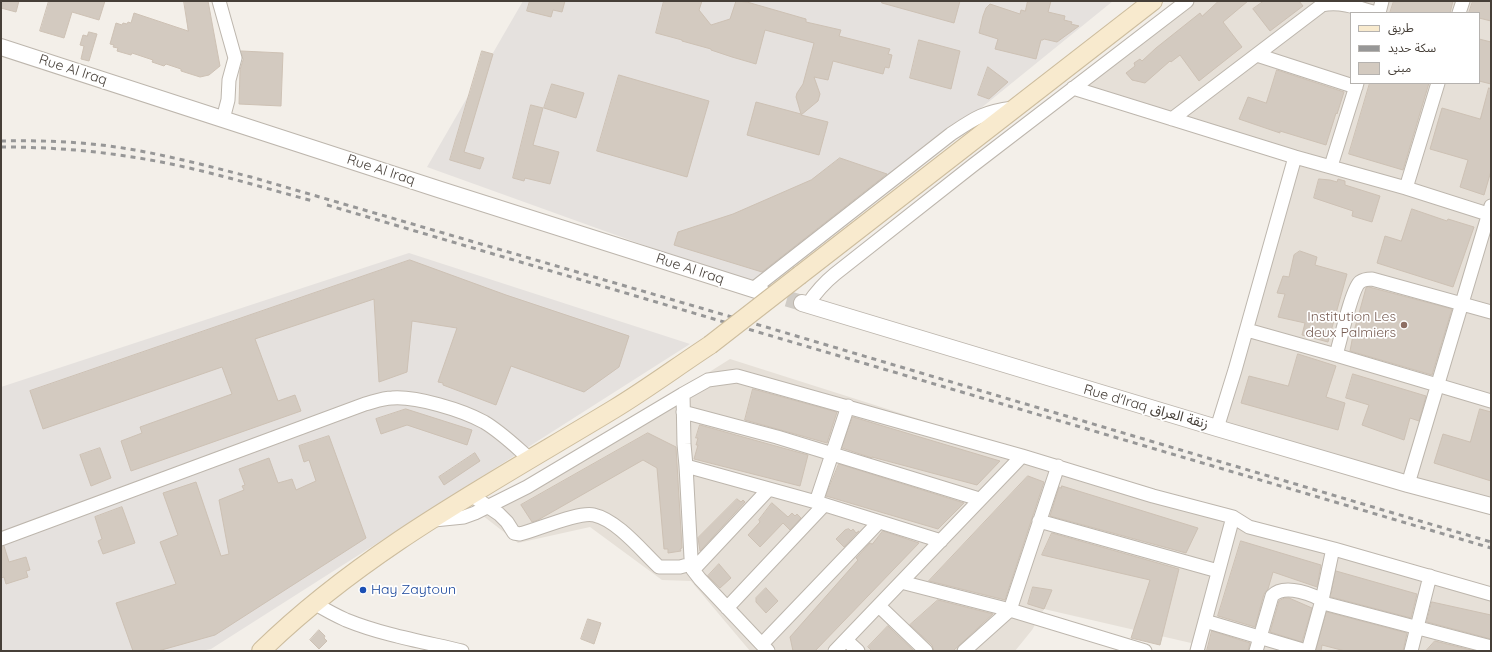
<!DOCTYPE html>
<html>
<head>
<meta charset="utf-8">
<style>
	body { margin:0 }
	#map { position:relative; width:1492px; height:652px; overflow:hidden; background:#f3efe9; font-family:Quicksand,"Noto Sans Arabic",sans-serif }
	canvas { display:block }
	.frame { position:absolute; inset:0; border:2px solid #463f38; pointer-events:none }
	.legend { position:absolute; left:1350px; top:12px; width:130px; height:72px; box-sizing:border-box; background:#fff; border:1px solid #b5b2af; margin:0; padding:5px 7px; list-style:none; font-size:12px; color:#463f38 }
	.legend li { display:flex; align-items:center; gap:8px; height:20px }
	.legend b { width:20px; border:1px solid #b5b2af }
</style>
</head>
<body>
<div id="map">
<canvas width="1492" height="652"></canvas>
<div class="frame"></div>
<ul class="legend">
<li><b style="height:5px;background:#f8eace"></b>طريق</li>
<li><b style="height:5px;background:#979797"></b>سكة حديد</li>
<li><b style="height:11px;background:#d3cac0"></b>مبنى</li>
</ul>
</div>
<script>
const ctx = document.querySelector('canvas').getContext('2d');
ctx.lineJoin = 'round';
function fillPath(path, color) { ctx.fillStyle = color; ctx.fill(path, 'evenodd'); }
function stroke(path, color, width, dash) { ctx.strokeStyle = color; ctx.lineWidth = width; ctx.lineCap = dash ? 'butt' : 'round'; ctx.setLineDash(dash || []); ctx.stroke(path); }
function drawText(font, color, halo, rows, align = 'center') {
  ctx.font = font + ' Quicksand,"Noto Sans Arabic",sans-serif'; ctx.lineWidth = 3.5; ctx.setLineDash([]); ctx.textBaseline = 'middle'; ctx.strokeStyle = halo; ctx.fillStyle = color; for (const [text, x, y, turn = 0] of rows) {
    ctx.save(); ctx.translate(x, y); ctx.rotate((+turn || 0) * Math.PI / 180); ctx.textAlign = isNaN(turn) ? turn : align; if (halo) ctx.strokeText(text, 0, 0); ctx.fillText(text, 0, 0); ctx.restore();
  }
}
fillPath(new Path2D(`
	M 1190,1 L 1491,1 L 1491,509 L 1215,423 L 1294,154 L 1077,87 ZM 1351,13 L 1479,13 L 1479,83 L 1351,83 Z
	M 730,359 L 1491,601 L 1491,651 L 1190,651 L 1191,643 L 1044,609 L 1032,630 L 1015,651 L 750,651 L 691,581 L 662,580 L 590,527 L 518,543 L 482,515 Z`), '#e6e0d8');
fillPath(new Path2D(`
	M 523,1 L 1113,1 L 954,130 L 763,288 L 427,167 Z
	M 409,253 L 690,344 L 211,649 L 201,651 L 1,651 L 1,387 Z`), '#e5e1de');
const building = new Path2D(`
	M 1,1 L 19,1 L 16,12 L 1,8 Z
	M 49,1 L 105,1 L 99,20 L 72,12 L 64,38 L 40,31 Z
	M 184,1 L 208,1 L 220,66 L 209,75 L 200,77 L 181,71 L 181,69 L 166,64 L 164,66 L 152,62 L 153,60 L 132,53 L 131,55 L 117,51 L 118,48 L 113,47 L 114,45 L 110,44 L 116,23 L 122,25 L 123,23 L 127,24 L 128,22 L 131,23 L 134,13 L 188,31 Z
	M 530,1 L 565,1 L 562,12 L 553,10 L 551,17 L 527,11 Z
	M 664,1 L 702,1 L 699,10 L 711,25 L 730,19 L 736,1 L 747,2 L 806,19 L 806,22 L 841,30 L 839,36 L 890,49 L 888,54 L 892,55 L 889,68 L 885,67 L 883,74 L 833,61 L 828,80 L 814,77 L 820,94 L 818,101 L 801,115 L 828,122 L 819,155 L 747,135 L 756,102 L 801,114 L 796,97 L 797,93 L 803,84 L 814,43 L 765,30 L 756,64 L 732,57 L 711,50 L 711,49 L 682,41 L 682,40 L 656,33 Z
	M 882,1 L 960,1 L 954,23 L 882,3 Z
	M 1028,1 L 1051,1 L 1048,12 L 1065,16 L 1064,20 L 1072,22 L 1071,24 L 1079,26 L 1057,42 L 1044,39 L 1043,40 L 1041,40 L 1036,59 L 995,49 L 998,39 L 979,33 L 983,16 L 986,8 L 990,4 L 1020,14 L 1021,10 L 1025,11 Z
	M 1219,1 L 1248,1 L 1223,22 L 1242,47 L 1199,81 L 1180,55 L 1171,62 L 1170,61 L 1145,83 L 1132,80 L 1126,73 L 1135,66 L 1134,63 L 1140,59 L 1142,61 L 1156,48 L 1200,13 L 1202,16 Z
	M 1264,1 L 1299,1 L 1303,6 L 1270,31 L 1253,9 Z
	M 1394,1 L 1453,1 L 1450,13 L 1390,13 Z
	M 1473,1 L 1491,1 L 1491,21 L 1479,18 L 1479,13 L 1469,13 Z
	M 89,32 L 97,34 L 89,61 L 81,59 L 84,46 L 80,45 L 83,35 L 87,36 Z
	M 1479,39 L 1491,42 L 1491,84 L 1479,81 Z
	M 919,40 L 960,51 L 951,89 L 910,78 Z
	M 241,51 L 283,53 L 281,106 L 239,104 L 240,70 L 243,60 Z
	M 482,51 L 493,54 L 464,152 L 484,158 L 480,169 L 450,160 Z
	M 988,67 L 1008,82 L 989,99 L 978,95 Z
	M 1277,70 L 1344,92 L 1337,114 L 1336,113 L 1326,145 L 1280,131 L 1280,133 L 1239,119 L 1248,97 L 1266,103 Z
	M 619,75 L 709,101 L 687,177 L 597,151 Z
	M 1370,83 L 1429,83 L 1403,170 L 1349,154 Z
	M 552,84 L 584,93 L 576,118 L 544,108 Z
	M 1489,88 L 1491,89 L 1491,171 L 1484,195 L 1460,187 L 1468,160 L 1430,149 L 1442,108 L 1480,119 Z
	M 531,105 L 543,108 L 533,145 L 559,152 L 550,184 L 525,178 L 524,181 L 513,178 Z
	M 840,158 L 887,174 L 762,272 L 674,245 L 678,232 L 733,214 L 811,180 Z
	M 1319,179 L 1330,180 L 1337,182 L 1338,179 L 1345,181 L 1345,185 L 1380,196 L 1372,222 L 1352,216 L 1353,211 L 1314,198 Z
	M 1412,209 L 1447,221 L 1448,219 L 1474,227 L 1453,287 L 1377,263 L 1385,236 L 1401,241 Z
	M 1300,251 L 1317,257 L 1315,265 L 1347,274 L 1328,342 L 1302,335 L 1305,323 L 1278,317 L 1285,294 L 1277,293 L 1283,276 L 1289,277 L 1294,255 Z
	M 410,260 L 506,295 L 629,336 L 619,367 L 584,392 L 511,366 L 496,405 L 443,385 L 443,383 L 438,382 L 457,328 L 412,321 L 407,372 L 379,382 L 374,299 L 255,339 L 278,401 L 295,395 L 301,411 L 131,471 L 121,441 L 142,433 L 140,427 L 232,394 L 222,367 L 43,429 L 30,391 Z
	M 1369,287 L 1452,309 L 1432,375 L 1350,351 L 1353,335 L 1366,288 Z
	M 1298,354 L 1336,366 L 1326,397 L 1345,403 L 1338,430 L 1241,403 L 1249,376 L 1288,386 Z
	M 1353,374 L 1426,396 L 1419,421 L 1410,418 L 1404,440 L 1362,425 L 1369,405 L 1346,398 Z
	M 753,389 L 837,412 L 827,443 L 745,420 Z
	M 406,409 L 472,430 L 467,445 L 407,425 L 381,434 L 376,419 Z
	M 1480,409 L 1491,412 L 1491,481 L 1434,463 L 1443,434 L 1470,442 Z
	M 853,417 L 1000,461 L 977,485 L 872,457 L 872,458 L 842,448 Z
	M 700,425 L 808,455 L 800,486 L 694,459 L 698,445 L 696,445 L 698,438 L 696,438 Z
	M 648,433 L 676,447 L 682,548 L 680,549 L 681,551 L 668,553 L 668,549 L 664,549 L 657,468 L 643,460 L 538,520 L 532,522 L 521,505 Z
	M 329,436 L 366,538 L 215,635 L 158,651 L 133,651 L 116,603 L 176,584 L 160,542 L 178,535 L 163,493 L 196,482 L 221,556 L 229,554 L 219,500 L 244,490 L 242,486 L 245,485 L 239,469 L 269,458 L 278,483 L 292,479 L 296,490 L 316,481 L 309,460 L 304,462 L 299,446 Z
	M 100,448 L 111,478 L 91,486 L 80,455 Z
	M 475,453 L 480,461 L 444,485 L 439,477 Z
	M 839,464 L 964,503 L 938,529 L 826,496 Z
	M 1028,476 L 1044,482 L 1005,600 L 929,581 Z
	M 1062,486 L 1198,528 L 1186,553 L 1050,516 L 1059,487 L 1061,488 Z
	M 737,499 L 741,502 L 743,500 L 745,502 L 700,551 L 698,538 Z
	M 772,503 L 788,517 L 792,513 L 795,516 L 797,514 L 801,518 L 790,530 L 783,523 L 760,547 L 748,535 L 760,522 L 759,520 Z
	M 122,507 L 135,543 L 103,554 L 98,541 L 102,539 L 95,517 Z
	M 849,529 L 851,531 L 853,529 L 856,533 L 859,531 L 844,547 L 836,539 L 845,530 Z
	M 883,531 L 919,543 L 815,651 L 793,651 L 790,637 L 858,560 L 856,558 L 870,543 L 872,544 Z
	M 1052,533 L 1179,569 L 1160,645 L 1131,638 L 1150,580 L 1042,555 Z
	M 1241,541 L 1321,565 L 1317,587 L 1273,572 L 1268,589 L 1264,594 L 1255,627 L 1218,616 Z
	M 4,546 L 9,562 L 26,557 L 30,570 L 26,571 L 28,577 L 6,584 L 4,577 L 1,578 L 1,547 Z
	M 719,564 L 731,578 L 720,588 L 708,576 Z
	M 1336,571 L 1417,594 L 1411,618 L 1331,597 Z
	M 1033,587 L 1052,590 L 1044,609 L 1028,604 Z
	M 766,588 L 778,601 L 766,613 L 756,602 L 756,598 Z
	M 1285,598 L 1289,598 L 1312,608 L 1302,642 L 1270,632 L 1279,601 Z
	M 938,600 L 993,614 L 953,651 L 934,651 L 932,645 L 910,625 Z
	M 1432,602 L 1491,615 L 1491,639 L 1427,622 Z
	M 1327,612 L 1407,633 L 1403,651 L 1345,651 L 1322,645 L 1321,651 L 1316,651 Z
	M 588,619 L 601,623 L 594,644 L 581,639 Z
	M 888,626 L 914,651 L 872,651 L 868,647 Z
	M 319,630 L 325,636 L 324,638 L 327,641 L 319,649 L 310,640 Z
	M 1212,631 L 1250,643 L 1248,651 L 1207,651 Z
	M 1435,641 L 1475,651 L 1426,651 Z`);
fillPath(building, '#d3cac0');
stroke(building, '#cdc1b4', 1);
stroke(new Path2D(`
	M 764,292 L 802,303`), '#d0ccc6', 16, [16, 8]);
const minor = new Path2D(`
	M 219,1 L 235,58 L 229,80 L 228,100 L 223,119
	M 1379,13 L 1382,1
	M 1459,13 L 1463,1
	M 1257,55 L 1356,87
	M 1073,88 L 1295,157 L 1406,188 L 1491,215
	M 1172,119 L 1322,5 C 1340,1 1359,8 1376,13
	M 1331,166 L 1357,83
	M 1406,188 L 1438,83
	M 753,289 L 951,134 C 975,118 983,112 1013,108
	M 808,304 C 816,292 824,283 835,274 L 972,166 L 1187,1
	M 1247,330 L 1336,355 L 1491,401
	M 1336,355 C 1340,342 1352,288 1360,282 C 1364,279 1368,279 1372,279 L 1491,312
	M 683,412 L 777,437 L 979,499
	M 1217,428 L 1235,370 L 1295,157
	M 686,466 L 816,502 L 941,541
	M 1408,484 L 1491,206
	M 471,495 L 499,514 L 507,522 L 514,533 L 520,534 C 537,530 579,511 594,515 C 617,520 642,551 659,567 L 680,567 L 691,564
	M 816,502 L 848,406
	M 434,520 L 464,517 L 475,513 L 527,487 L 683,394
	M 1039,521 L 1218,571
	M 1,539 L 365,404 C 373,402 383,398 392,398 C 416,396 462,410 484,422 C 501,432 515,446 530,459
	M 693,570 L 768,490
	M 901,582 L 1010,610 L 1145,651
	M 314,603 C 324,609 335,615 346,620 C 383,635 424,642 462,651
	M 879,606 L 926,651
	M 727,608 L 824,505
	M 1205,621 L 1306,651
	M 846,640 L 858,651
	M 762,644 L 879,522
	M 768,651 L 700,579 L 693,570 L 691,558 L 686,466 L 684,444 L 683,394 L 708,380 L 737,376 L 1022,456
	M 835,651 L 1022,456 L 1153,496 L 1233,517 L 1249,527 L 1334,549 L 1491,594
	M 964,651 L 1010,610 L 1058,466
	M 1197,651 L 1233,517
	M 1256,651 L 1272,596 C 1284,583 1315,594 1327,604 L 1491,647
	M 1308,651 L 1322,600 L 1332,553 L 1334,549
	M 1411,651 L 1430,576`);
const tertiary = new Path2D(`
	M 1,47 L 441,190 L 762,292
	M 802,303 L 1217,428 L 1408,484 L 1491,506`);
const secondary = new Path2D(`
	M 800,275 L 1153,1
	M 261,651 C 363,551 492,483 614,409 C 647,389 678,366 710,345`);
stroke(minor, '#bdb6ad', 15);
stroke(tertiary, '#bdb6ad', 18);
stroke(secondary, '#cdbd9e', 20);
stroke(minor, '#fff', 13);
stroke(tertiary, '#fff', 16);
stroke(secondary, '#f8eace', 18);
stroke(new Path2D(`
	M 1,141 C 45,140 91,142 135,150 C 174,157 212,167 251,177 L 766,327 L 1491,542
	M 1,147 C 45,147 89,150 132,157 C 193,166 253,185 313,201
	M 327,205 L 1491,548`), '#979797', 3, [5, 5]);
const secondaryBridge = new Path2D(`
	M 710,345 L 800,275`);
stroke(secondaryBridge, '#cdbd9e', 20, []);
stroke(secondaryBridge, '#f8eace', 18);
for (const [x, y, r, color] of [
	[1404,325,4,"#8d6e63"],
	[363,590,4,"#1a4fb4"]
]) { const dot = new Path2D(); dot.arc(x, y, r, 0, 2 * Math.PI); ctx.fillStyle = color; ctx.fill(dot); stroke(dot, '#fff', 1.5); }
drawText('14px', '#463f38', '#fff', [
	["Rue Al Iraq",73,70,18],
	["Rue Al Iraq",381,170,18],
	["Rue Al Iraq",690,269,18],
	["Rue d'Iraq زنقة العراق",1146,407,16]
]);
drawText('14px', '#785e54', '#fff', [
	["Institution Les",1396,317],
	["deux Palmiers",1396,333]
], 'right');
drawText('14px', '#164399', '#fff', [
	["Hay Zaytoun",371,590]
], 'left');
</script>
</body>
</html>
